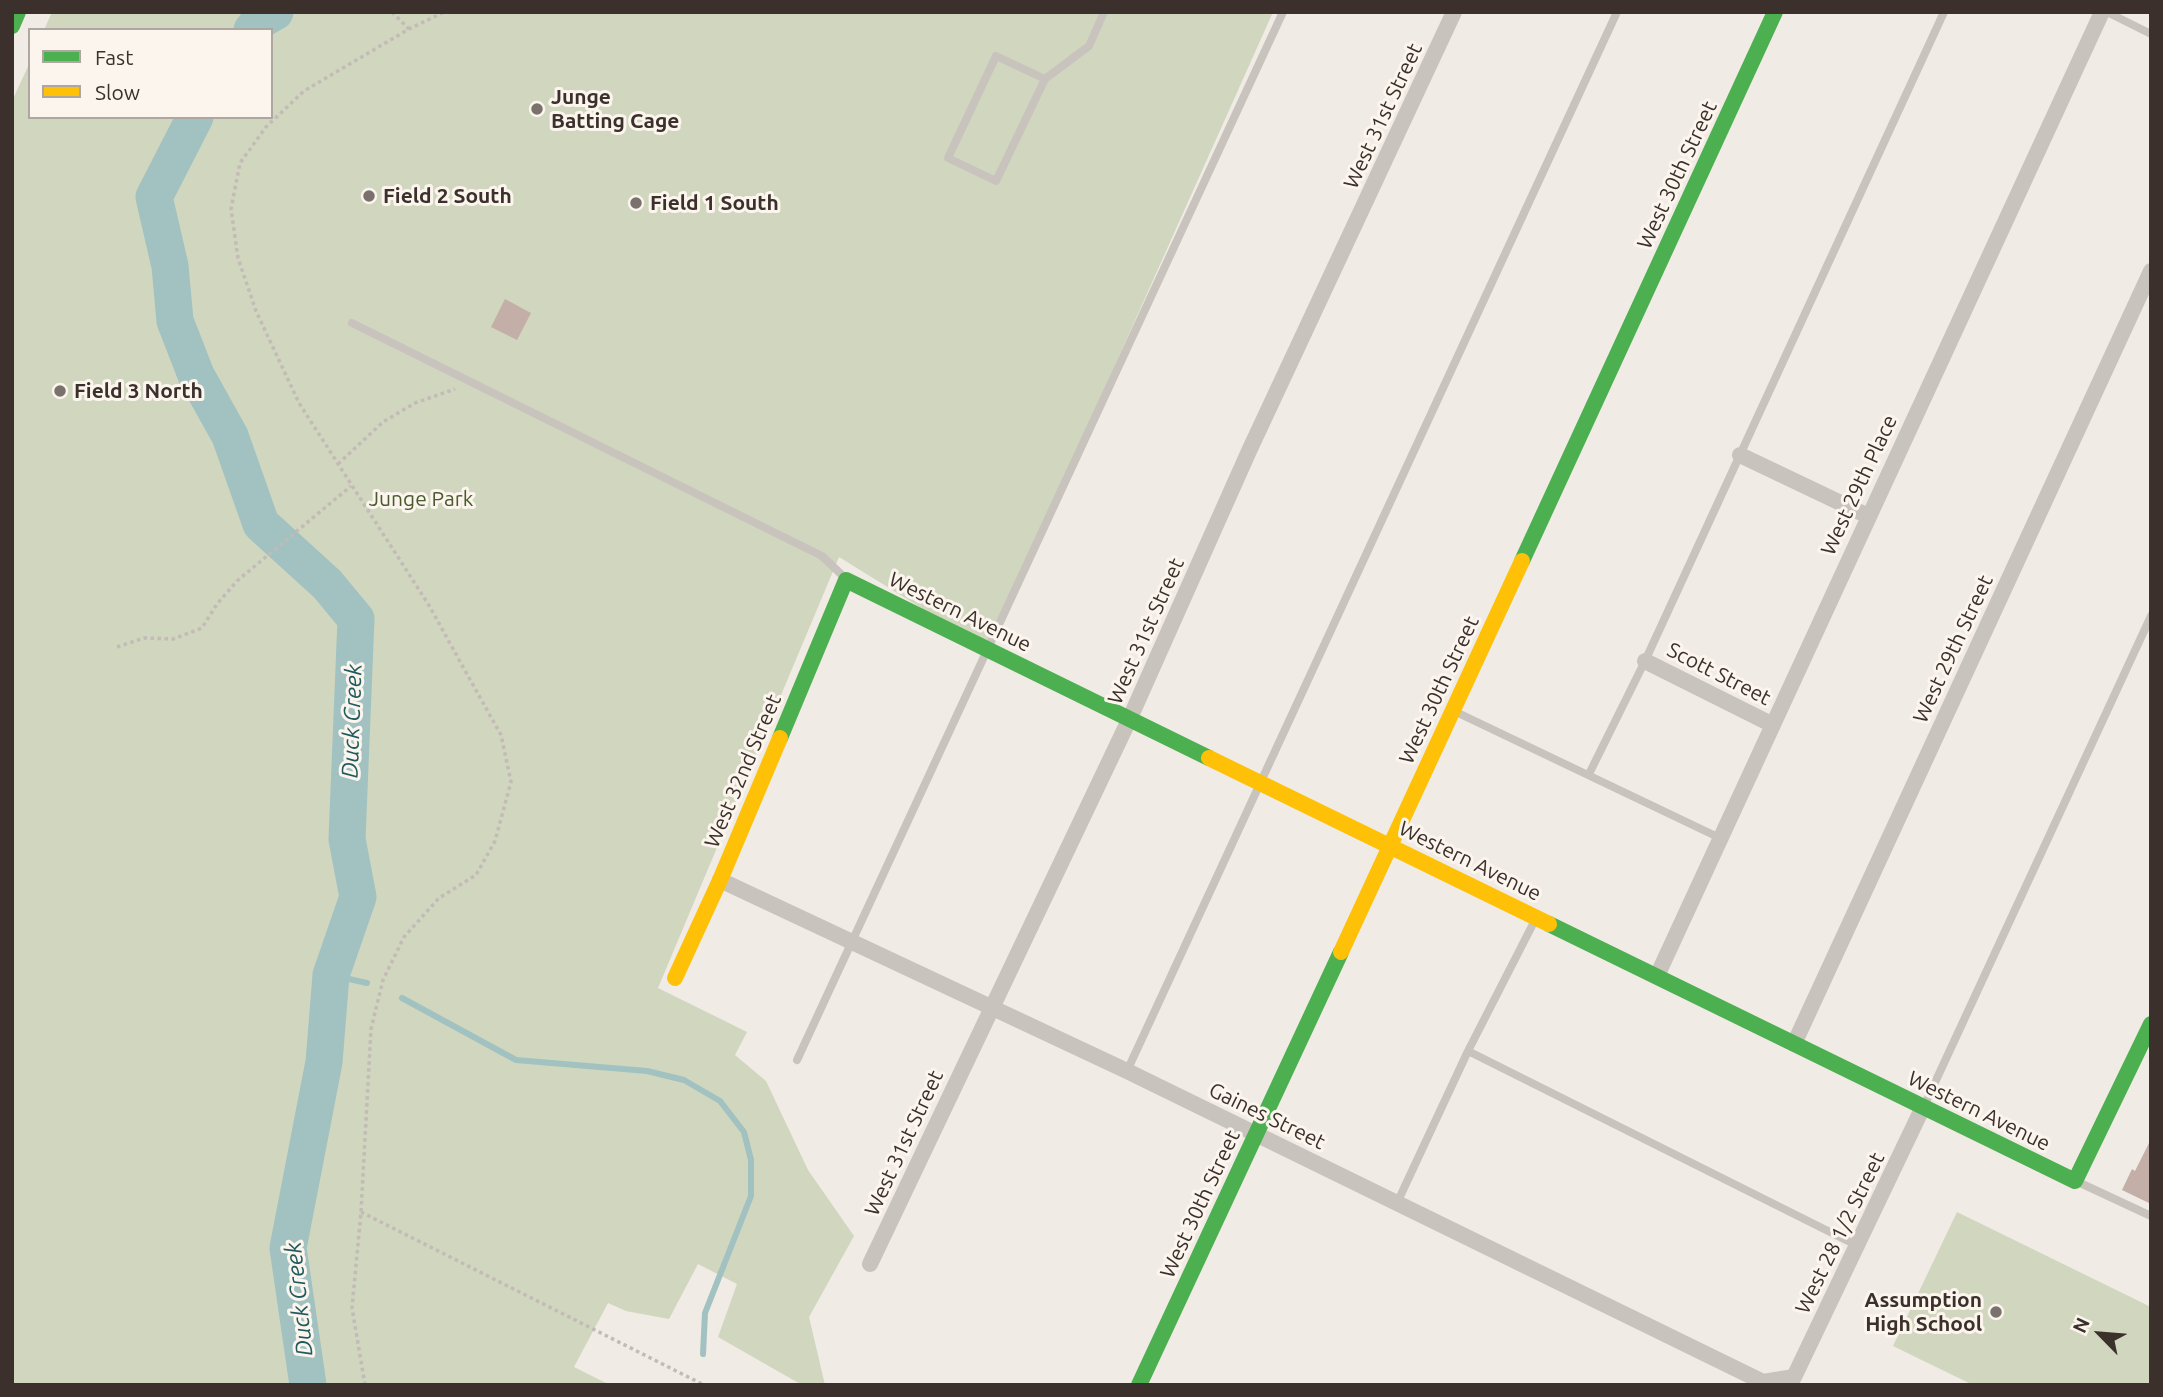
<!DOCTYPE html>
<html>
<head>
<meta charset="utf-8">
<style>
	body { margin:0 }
	#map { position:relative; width:2163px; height:1397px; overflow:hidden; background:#f0ebe5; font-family:Ubuntu,sans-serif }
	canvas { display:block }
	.frame { position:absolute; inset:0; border:14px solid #3b302b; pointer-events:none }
	.legend { position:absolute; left:28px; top:28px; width:245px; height:91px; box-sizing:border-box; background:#fbf5ee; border:2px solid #aea6a0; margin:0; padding:9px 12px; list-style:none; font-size:21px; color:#3b302b }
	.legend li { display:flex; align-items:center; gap:14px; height:35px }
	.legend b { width:35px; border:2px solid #aea6a0 }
	.north { position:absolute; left:2065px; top:1299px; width:70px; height:70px; -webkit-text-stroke:5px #fbf5ee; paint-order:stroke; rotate:295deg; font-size:19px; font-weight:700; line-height:28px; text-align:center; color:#3b302b }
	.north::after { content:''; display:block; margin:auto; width:24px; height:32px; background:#3b302b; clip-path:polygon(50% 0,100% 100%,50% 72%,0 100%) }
</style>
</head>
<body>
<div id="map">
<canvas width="2163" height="1397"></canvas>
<div class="frame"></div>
<ul class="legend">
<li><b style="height:9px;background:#4caf50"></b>Fast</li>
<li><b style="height:9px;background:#ffc107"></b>Slow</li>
</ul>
<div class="north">N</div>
</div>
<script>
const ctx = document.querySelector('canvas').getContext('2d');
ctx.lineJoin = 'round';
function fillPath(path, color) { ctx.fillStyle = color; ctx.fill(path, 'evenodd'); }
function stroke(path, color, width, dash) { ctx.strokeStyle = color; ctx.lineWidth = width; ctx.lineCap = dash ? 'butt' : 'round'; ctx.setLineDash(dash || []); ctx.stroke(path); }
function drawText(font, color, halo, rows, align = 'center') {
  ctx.font = font + ' Ubuntu,sans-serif'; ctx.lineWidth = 6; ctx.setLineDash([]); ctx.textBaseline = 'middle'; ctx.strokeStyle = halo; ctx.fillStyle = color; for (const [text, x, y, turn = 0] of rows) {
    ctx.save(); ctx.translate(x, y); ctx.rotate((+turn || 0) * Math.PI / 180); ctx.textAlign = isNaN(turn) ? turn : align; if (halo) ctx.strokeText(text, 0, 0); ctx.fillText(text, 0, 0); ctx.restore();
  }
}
fillPath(new Path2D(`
	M 52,12 L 1273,12 L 988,649 L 839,557 L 658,988 L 747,1032 L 735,1055 L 766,1081 L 808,1170 L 854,1236 L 809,1317 L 825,1385 L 802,1385 L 718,1337 L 737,1284 L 698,1264 L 669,1319 L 626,1311 L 608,1303 L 574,1367 L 610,1385 L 12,1385 L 12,101 L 30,62 L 30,117 L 271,117 L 271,30 L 44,30 Z
	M 1957,1212 L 2151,1307 L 2151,1385 L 1973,1385 L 1893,1346 Z`), '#d1d6bf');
stroke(new Path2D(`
	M 331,975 L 367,983
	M 402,998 L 516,1060 L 647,1071 L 684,1080 L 720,1101 L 744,1132 L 751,1160 L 751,1196 L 705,1313 L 703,1354`), '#a1c2c1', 6);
stroke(new Path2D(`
	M 252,30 L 259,21 L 275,12
	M 195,117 L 154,197 L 170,266 L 175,321 L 196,375 L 230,436 L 261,524 L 327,584 L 356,619 L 347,839 L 358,897 L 331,975 L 324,1062 L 288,1248 L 308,1385`), '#a1c2c1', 37);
fillPath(new Path2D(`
	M 505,299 L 531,313 L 517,340 L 491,327 Z
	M 2151,1139 L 2151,1204 L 2122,1190 L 2132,1169 L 2135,1171 Z`), '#c3afa7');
stroke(new Path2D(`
	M 392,12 L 409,29
	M 338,464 L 383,422 L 415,403 L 455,389
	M 117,647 L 144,638 L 173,639 L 202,628 L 217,604 L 237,581 L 351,486
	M 361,1212 L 704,1385
	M 365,1385 L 352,1308 L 361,1212 L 371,1029 L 383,980 L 404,937 L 439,898 L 476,875 L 495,841 L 511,782 L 501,735 L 463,667 L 430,607 L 299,403 L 256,311 L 238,258 L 231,209 L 240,163 L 266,127 L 304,91 L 409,29 L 444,12`), '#c2bbb6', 3.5, [3.5, 3.5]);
stroke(new Path2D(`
	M 2107,12 L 2151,34
	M 1045,79 L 996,181 L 948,158 L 996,56 L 1045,79 L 1089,46 L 1104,12
	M 352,323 L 822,556 L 844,577
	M 1456,712 L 1722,839
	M 1589,774 L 1645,661 L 1944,12
	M 1468,1051 L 1856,1245
	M 797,1060 L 1283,12
	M 1127,1071 L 1617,12
	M 1925,1104 L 2151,616
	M 2078,1182 L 2151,1216
	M 1397,1203 L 1468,1051 L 1535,920`), '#c9c3be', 8);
stroke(new Path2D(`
	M 1740,455 L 1868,516
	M 1645,661 L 1773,725
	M 720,880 L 1127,1071 L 1763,1382 L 1794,1377 L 1923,1107
	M 1657,976 L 2102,12
	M 1794,1044 L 2151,271
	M 870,1264 L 1130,718 L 1249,451 L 1454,12`), '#c9c3be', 16);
stroke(new Path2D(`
	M 12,26 L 18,12
	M 1522,561 L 1775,12
	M 780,738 L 846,580 L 1209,758
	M 1549,924 L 2075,1181 L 2151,1024
	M 1139,1385 L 1341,952`), '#4caf50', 16);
stroke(new Path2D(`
	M 1209,758 L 1549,924
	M 1341,952 L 1522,561
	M 675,978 L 720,880 L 780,738`), '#ffc107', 16);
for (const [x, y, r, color] of [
	[537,109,7,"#7a716c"],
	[369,196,7,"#7a716c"],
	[636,203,7,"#7a716c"],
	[60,391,7,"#7a716c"],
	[1996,1312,7,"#7a716c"]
]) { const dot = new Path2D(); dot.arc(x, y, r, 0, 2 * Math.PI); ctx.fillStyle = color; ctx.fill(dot); stroke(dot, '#fbf5ee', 2.5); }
drawText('bold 21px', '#3b302b', '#fbf5ee', [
	["Junge",551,97],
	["Batting Cage",551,121],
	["Field 2 South",383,196],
	["Field 1 South",650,203],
	["Field 3 North",74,391],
	["Assumption",1982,1300,"right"],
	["High School",1982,1324,"right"]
], 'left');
drawText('21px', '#3b302b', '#fbf5ee', [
	["West 31st Street",1383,116,-65],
	["West 30th Street",1677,175,-65],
	["West 29th Place",1859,485,-65],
	["Western Avenue",960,612,26],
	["West 31st Street",1146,631,-66],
	["West 29th Street",1953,649,-65],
	["Scott Street",1719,674,27],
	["West 30th Street",1439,690,-65],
	["West 32nd Street",743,771,-67],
	["Western Avenue",1470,861,26],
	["Western Avenue",1979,1111,26],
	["Gaines Street",1267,1116,26],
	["West 31st Street",904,1143,-65],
	["West 30th Street",1200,1204,-65],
	["West 28 1/2 Street",1840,1233,-64]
]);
drawText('21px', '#4a5a2e', '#fbf5ee', [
	["Junge Park",421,499]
]);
drawText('italic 23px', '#1f5a5e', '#fbf5ee', [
	["Duck Creek",352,721,-88],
	["Duck Creek",299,1299,-96]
]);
</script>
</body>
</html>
